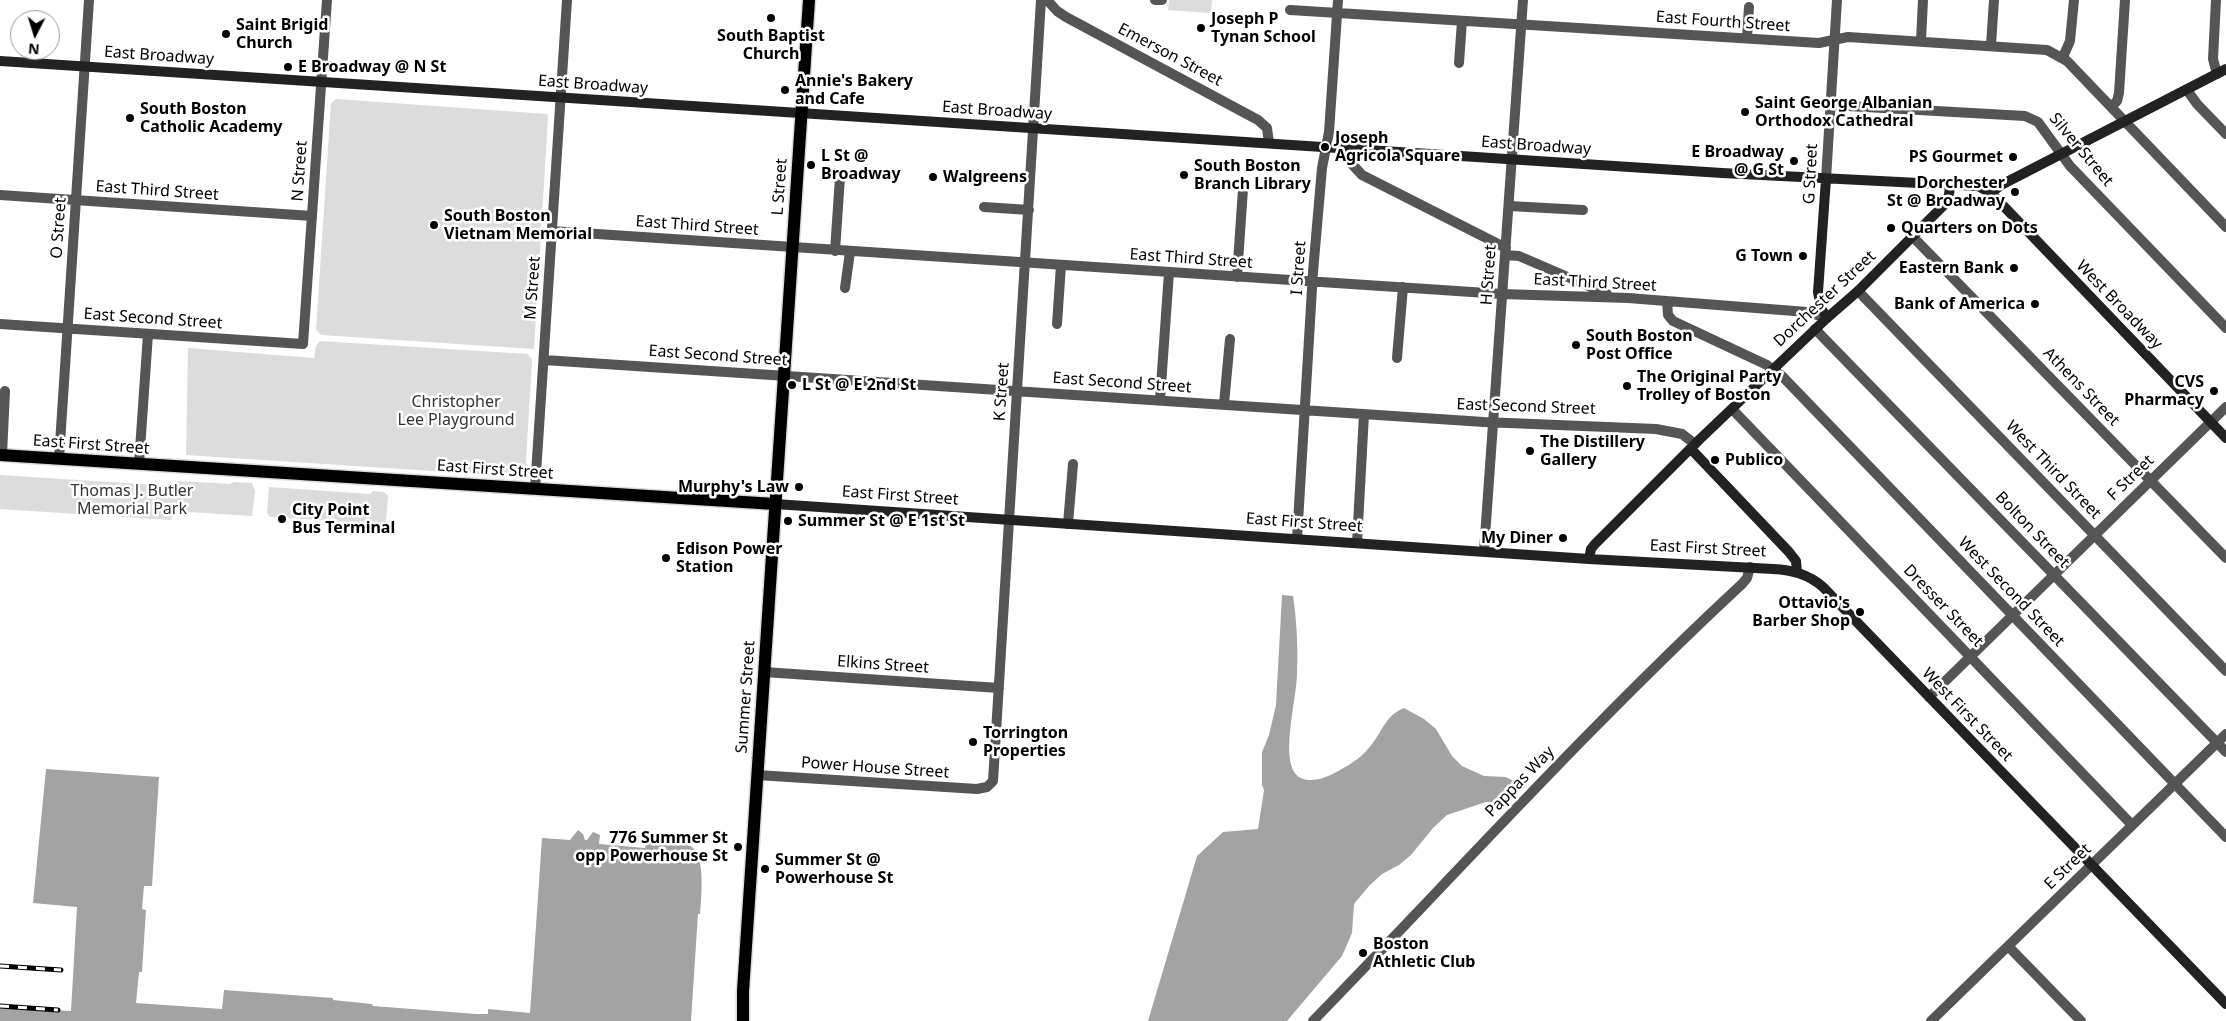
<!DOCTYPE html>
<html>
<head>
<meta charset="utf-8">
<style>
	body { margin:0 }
	#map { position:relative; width:2226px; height:1021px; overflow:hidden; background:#fff; font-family:"Noto Sans",sans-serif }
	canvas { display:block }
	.north { position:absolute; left:10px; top:10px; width:50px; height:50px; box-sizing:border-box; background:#fff; border:1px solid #999; border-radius:50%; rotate:185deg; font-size:14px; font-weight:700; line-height:20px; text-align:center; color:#000 }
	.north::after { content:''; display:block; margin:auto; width:18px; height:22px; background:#000; clip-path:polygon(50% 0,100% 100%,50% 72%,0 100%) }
</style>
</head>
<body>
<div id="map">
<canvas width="2226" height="1021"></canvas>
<div class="north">N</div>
</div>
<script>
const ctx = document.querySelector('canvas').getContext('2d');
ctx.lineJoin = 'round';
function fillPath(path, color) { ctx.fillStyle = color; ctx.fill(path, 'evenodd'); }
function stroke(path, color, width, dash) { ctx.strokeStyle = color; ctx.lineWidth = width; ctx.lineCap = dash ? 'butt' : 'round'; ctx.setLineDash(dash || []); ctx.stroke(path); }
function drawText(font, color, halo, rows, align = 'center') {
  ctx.font = font + ' "Noto Sans",sans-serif'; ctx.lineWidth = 5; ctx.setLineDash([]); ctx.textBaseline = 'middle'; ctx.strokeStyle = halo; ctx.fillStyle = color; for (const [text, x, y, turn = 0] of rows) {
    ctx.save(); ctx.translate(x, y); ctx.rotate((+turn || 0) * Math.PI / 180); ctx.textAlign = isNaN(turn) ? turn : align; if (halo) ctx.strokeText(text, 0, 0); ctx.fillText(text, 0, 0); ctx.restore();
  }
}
fillPath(new Path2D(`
	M 1169,0 L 1212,0 L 1211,13 L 1168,10 Z
	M 336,99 L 547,114 L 548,117 L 534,349 L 321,335 L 316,330 L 331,103 Z
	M 320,341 L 528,354 L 532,360 L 525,477 L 186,455 L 188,348 L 314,358 L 316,346 Z
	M 0,475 L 173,486 L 179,481 L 230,484 L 234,482 L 252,483 L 255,491 L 252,516 L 173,511 L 171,520 L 0,509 Z
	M 269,487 L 370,494 L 373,491 L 384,492 L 388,496 L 386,522 L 382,524 L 270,517 L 267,513 Z`), '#dcdcdc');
fillPath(new Path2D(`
	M 1282,595 L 1293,596 C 1297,623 1298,648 1297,675 C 1296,700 1283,749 1293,770 C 1302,788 1327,778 1340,770 C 1353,763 1363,756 1372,744 C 1383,730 1386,715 1404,708 L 1424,719 L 1436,729 L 1452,756 L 1462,766 L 1484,776 L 1506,777 L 1521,785 L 1502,804 L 1486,802 L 1447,815 L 1433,828 L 1411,855 L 1399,865 L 1382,874 L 1369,886 L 1354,904 L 1352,933 L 1342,956 L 1287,1021 L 1148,1021 L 1197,856 L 1223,832 L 1258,829 L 1264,790 L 1262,785 L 1262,752 L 1269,735 L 1276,705 Z
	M 46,769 L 159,777 L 152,886 L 144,886 L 142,909 L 146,910 L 142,972 L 139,972 L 136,1003 L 222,1009 L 224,990 L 333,998 L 333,1000 L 372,1004 L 373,1006 L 476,1014 L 488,1014 L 488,1009 L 530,1013 L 542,838 L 570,840 L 578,830 L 583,834 L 585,840 L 587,840 L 593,832 L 600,835 L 599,844 L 645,848 L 646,842 C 659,843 675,842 688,845 C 707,850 701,900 700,914 L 698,914 L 691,1021 L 0,1021 L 0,1007 L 71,1011 L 77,907 L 33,903 Z`), '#a3a3a3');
const primary = new Path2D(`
	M 0,455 L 775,504
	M 743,1021 L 743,991 L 809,0`);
stroke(primary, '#dbdbdb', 15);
stroke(new Path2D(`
	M 1047,0 L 1057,11 L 1066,17 L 1258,120 L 1267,128 L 1269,143
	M 1155,0 L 1162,0
	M 1290,10 L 1819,43 L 1848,37 L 2047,50 L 2067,61 L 2226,227
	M 1747,38 L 1749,7
	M 1921,41 L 1923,0
	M 1991,45 L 1994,0
	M 2063,57 L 2070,41 L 2074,0
	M 1459,63 L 1462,21
	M 2187,90 L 2197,104 L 2226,134
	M 1830,105 L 2025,116 L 2038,122 L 2070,166 L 2226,328
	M 2111,107 L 2117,101 L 2119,93 L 2125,0
	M 1349,149 L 1351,163 L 1362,175 L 1506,248
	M 0,195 L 312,216
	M 1509,206 L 1583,210
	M 984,207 L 1029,210
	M 552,231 L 1502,294 L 1628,298 L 1807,312 L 1827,318
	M 1913,237 L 2226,558
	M 835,251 L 840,177
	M 1505,255 L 1519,256 L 1607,294
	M 1237,277 L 1243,189
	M 845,288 L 850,252
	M 1858,291 L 2226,671
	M 1667,301 L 1668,315 L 1673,321 L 1767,365 L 1782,376 L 2226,837
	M 0,324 L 303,344 L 327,0
	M 1057,324 L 1061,265
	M 1815,329 L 2226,752
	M 1397,358 L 1403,287
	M 544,360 L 1484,422 L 1656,429 L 1682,434 L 1695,444
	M 1160,400 L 1169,272
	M 1224,404 L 1230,339
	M 1732,409 L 2132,825
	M 2,455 L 5,391
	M 59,459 L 89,0
	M 139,464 L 148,334
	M 535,489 L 567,0
	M 1068,524 L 1073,464
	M 1297,539 L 1313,272 L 1322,168 L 1329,132 L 1338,0
	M 1357,543 L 1364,414
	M 1484,551 L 1523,0
	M 764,672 L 999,688
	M 1929,697 L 2226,407
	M 757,775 L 977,789 L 987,787 L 993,781 L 1041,0
	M 1313,1021 C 1455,875 1592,723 1742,584 L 1747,578 L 1750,567`), '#555', 10);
stroke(new Path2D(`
	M 2216,0 L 2213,59 L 2217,74
	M 1826,179 L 1837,0
	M 2008,946 L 2081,1021
	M 1931,1021 L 2226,734`), '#555', 10);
stroke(new Path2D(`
	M 0,61 L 1722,173 L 1978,186 L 1991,193 L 2226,438
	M 1826,179 L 1818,292 L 1821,308 L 1827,318
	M 1991,193 L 2001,185 L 2226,69
	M 1691,449 L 1789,552 L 1796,561 L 1797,572
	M 775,504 L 1589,559 L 1773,569 C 1792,570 1808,574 1823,587 L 2226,1004
	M 1589,559 L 1591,549 L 1595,544 L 1700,439 L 1827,318 L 1858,291 L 1944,205 L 1949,195 L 1950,186`), '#222', 10);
stroke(primary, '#000', 12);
const rail = new Path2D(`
	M 0,966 L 61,970
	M 0,1006 L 58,1010`);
stroke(rail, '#000', 5);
stroke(rail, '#fff', 3, [9]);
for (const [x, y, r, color] of [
	[771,18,5,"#000"],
	[1201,28,5,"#000"],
	[226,34,5,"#000"],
	[288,67,5,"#000"],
	[785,90,5,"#000"],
	[1745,112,5,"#000"],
	[130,118,5,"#000"],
	[1325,147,5,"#000"],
	[2013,157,5,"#000"],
	[1794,161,5,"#000"],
	[811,165,5,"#000"],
	[1184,175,5,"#000"],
	[933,177,5,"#000"],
	[2015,192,5,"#000"],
	[434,225,5,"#000"],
	[1891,228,5,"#000"],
	[1803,256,5,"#000"],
	[2014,268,5,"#000"],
	[2035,304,5,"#000"],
	[1576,345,5,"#000"],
	[792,385,5,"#000"],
	[1627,386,5,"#000"],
	[2214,391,5,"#000"],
	[1530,451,5,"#000"],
	[1715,460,5,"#000"],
	[799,487,5,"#000"],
	[282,519,5,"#000"],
	[788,521,5,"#000"],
	[1563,538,5,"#000"],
	[666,558,5,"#000"],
	[1860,612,5,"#000"],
	[973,742,5,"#000"],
	[738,847,5,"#000"],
	[765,869,5,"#000"],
	[1363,953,5,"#000"]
]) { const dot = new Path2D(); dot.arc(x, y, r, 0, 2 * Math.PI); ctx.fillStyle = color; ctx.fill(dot); stroke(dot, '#fff', 2); }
drawText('bold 16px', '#000', '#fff', [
	["Joseph P",1211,19],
	["Tynan School",1211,37],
	["Saint Brigid",236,25],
	["Church",236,43],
	["South Baptist",771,36,"center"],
	["Church",771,54,"center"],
	["E Broadway @ N St",298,67],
	["Annie's Bakery",795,81],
	["and Cafe",795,99],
	["Saint George Albanian",1755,103],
	["Orthodox Cathedral",1755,121],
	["South Boston",140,109],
	["Catholic Academy",140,127],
	["Joseph",1335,138],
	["Agricola Square",1335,156],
	["E Broadway",1784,152,"right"],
	["@ G St",1784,170,"right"],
	["L St @",821,156],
	["Broadway",821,174],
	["PS Gourmet",2003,157,"right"],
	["South Boston",1194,166],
	["Branch Library",1194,184],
	["Walgreens",943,177],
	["Dorchester",2005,183,"right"],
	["St @ Broadway",2005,201,"right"],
	["South Boston",444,216],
	["Vietnam Memorial",444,234],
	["Quarters on Dots",1901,228],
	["G Town",1793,256,"right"],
	["Eastern Bank",2004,268,"right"],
	["Bank of America",2025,304,"right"],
	["South Boston",1586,336],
	["Post Office",1586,354],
	["The Original Party",1637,377],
	["Trolley of Boston",1637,395],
	["CVS",2204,382,"right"],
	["Pharmacy",2204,400,"right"],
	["L St @ E 2nd St",802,385],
	["The Distillery",1540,442],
	["Gallery",1540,460],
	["Publico",1725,460],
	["Murphy's Law",789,487,"right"],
	["City Point",292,510],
	["Bus Terminal",292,528],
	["Summer St @ E 1st St",798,521],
	["My Diner",1553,538,"right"],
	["Edison Power",676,549],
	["Station",676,567],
	["Ottavio's",1850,603,"right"],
	["Barber Shop",1850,621,"right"],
	["Torrington",983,733],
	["Properties",983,751],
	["776 Summer St",728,838,"right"],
	["opp Powerhouse St",728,856,"right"],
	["Summer St @",775,860],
	["Powerhouse St",775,878],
	["Boston",1373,944],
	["Athletic Club",1373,962]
], 'left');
drawText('16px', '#000', '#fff', [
	["East Fourth Street",1723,22,4],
	["Emerson Street",1170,55,28],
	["East Broadway",159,56,4],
	["East Broadway",593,85,4],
	["East Broadway",997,111,4],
	["East Broadway",1536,146,4],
	["Silver Street",2081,150,50],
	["N Street",300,171,-86],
	["G Street",1811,174,-87],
	["L Street",780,187,-86],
	["East Third Street",157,191,4],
	["East Third Street",697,226,4],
	["O Street",59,228,-86],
	["East Third Street",1191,259,4],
	["I Street",1299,268,-86],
	["H Street",1489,275,-86],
	["East Third Street",1595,283,3],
	["M Street",533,288,-86],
	["Dorchester Street",1825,299,-43],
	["West Broadway",2119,305,46],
	["East Second Street",153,319,4],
	["East Second Street",718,356,4],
	["East Second Street",1122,383,4],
	["Athens Street",2081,387,46],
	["K Street",1002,392,-86],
	["East Second Street",1526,407,2],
	["East First Street",91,445,4],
	["East First Street",495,470,4],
	["West Third Street",2053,470,46],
	["F Street",2131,478,-44],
	["East First Street",900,496,4],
	["East First Street",1304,523,4],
	["Bolton Street",2032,530,46],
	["East First Street",1708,549,3],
	["West Second Street",2011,592,46],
	["Dresser Street",1943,606,46],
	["Elkins Street",883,665,4],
	["Summer Street",746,697,-86],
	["West First Street",1967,715,46],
	["Power House Street",875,768,4],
	["Pappas Way",1520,782,-46],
	["E Street",2068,867,-44]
]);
drawText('16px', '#333', '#fff', [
	["Christopher",456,402],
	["Lee Playground",456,420],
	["Thomas J. Butler",132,491],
	["Memorial Park",132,509]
]);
</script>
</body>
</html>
